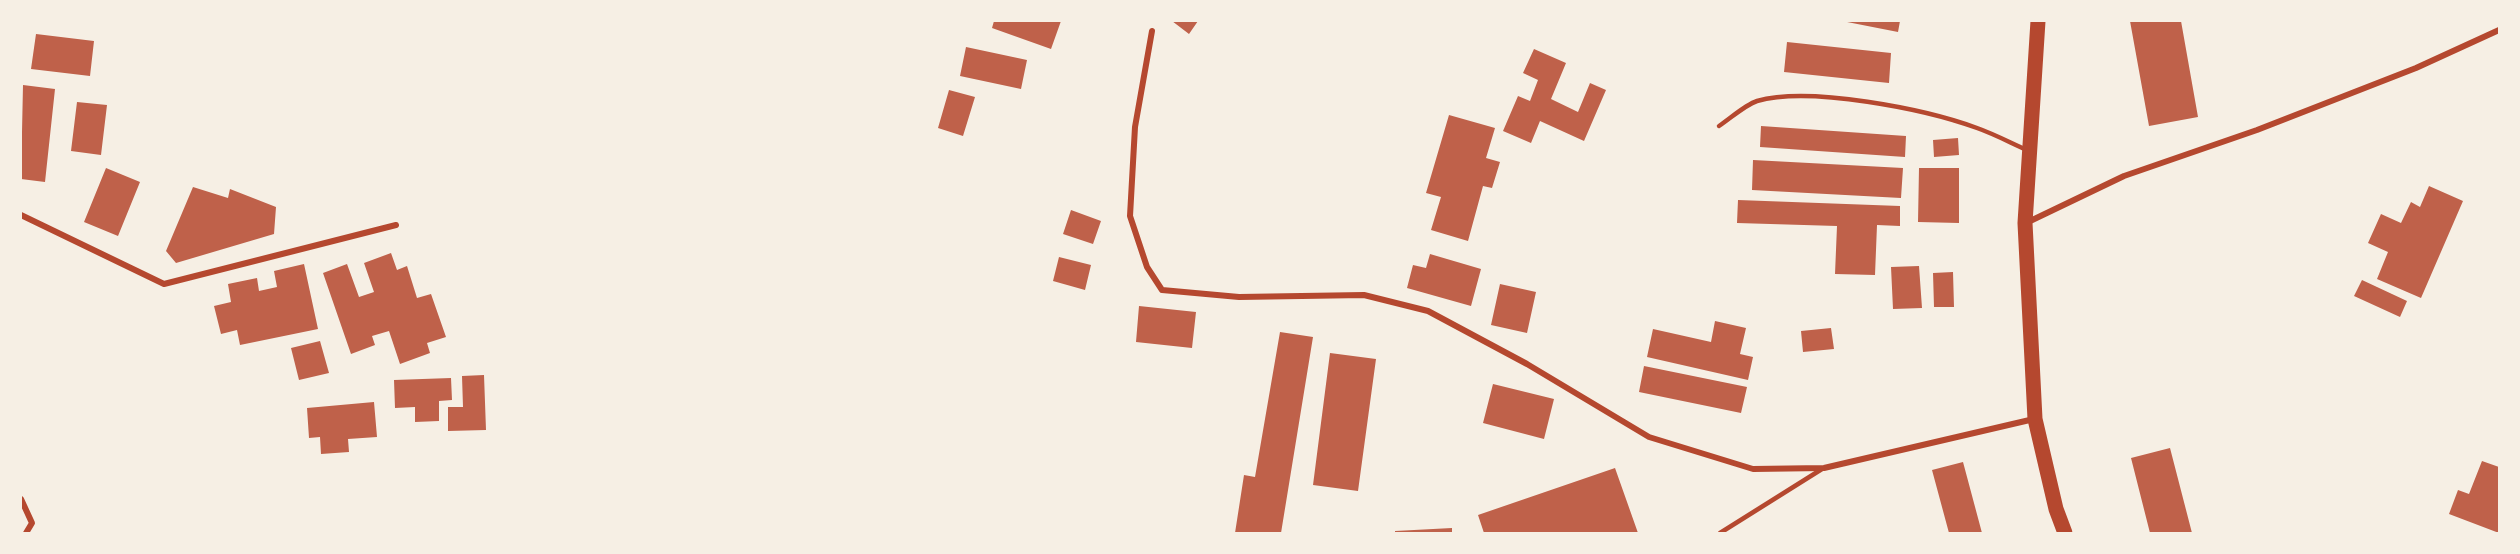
<!DOCTYPE html>
<html>
<head>
<meta charset="utf-8">
<style>
	body { margin:0 }
	#map { position:relative; width:2520px; height:554px; overflow:hidden; background:#f6efe4; font-family:"Work Sans",sans-serif }
	canvas { display:block }
	.frame { position:absolute; inset:0; border:22px solid #f6efe4; pointer-events:none }
</style>
</head>
<body>
<div id="map">
<canvas width="2520" height="554"></canvas>
<div class="frame"></div>
</div>
<script>
const ctx = document.querySelector('canvas').getContext('2d');
ctx.lineJoin = 'round';
function fillPath(path, color) { ctx.fillStyle = color; ctx.fill(path, 'evenodd'); }
function stroke(path, color, width, dash) { ctx.strokeStyle = color; ctx.lineWidth = width; ctx.lineCap = dash ? 'butt' : 'round'; ctx.setLineDash(dash || []); ctx.stroke(path); }
fillPath(new Path2D(`
	M 994,21 L 1061,21 L 1051,49 L 992,28 Z
	M 1172,21 L 1198,21 L 1189,34 Z
	M 1842,21 L 1900,21 L 1898,32 Z
	M 2130,21 L 2181,21 L 2198,117 L 2149,126 Z
	M 36,34 L 94,41 L 90,76 L 31,69 Z
	M 1787,42 L 1891,53 L 1889,83 L 1784,72 Z
	M 966,47 L 1027,60 L 1021,89 L 960,76 Z
	M 1534,49 L 1566,63 L 1551,99 L 1578,112 L 1590,83 L 1606,90 L 1584,141 L 1540,121 L 1531,143 L 1503,131 L 1518,96 L 1530,101 L 1538,80 L 1523,73 Z
	M 23,85 L 55,89 L 45,182 L 21,179 Z
	M 949,90 L 975,97 L 963,136 L 938,128 Z
	M 77,102 L 107,105 L 101,155 L 71,151 Z
	M 1449,115 L 1495,128 L 1486,158 L 1500,162 L 1492,188 L 1483,186 L 1468,241 L 1431,230 L 1441,197 L 1426,193 Z
	M 1761,126 L 1906,136 L 1905,157 L 1760,147 Z
	M 1958,138 L 1959,155 L 1934,157 L 1933,140 Z
	M 1753,160 L 1903,168 L 1901,198 L 1752,190 Z
	M 106,168 L 140,182 L 118,236 L 84,222 Z
	M 1919,168 L 1959,168 L 1959,223 L 1918,222 Z
	M 2429,186 L 2463,201 L 2421,298 L 2377,279 L 2388,252 L 2368,243 L 2381,214 L 2401,223 L 2411,202 L 2420,207 Z
	M 193,187 L 228,198 L 230,189 L 276,207 L 274,234 L 176,263 L 166,251 Z
	M 1738,200 L 1900,206 L 1900,226 L 1877,225 L 1875,275 L 1835,274 L 1837,226 L 1737,223 Z
	M 1071,210 L 1101,221 L 1093,244 L 1063,234 Z
	M 391,253 L 397,270 L 407,266 L 417,298 L 431,294 L 446,337 L 427,343 L 430,353 L 400,364 L 389,331 L 372,336 L 375,345 L 351,354 L 323,273 L 347,264 L 359,297 L 374,292 L 364,263 Z
	M 1430,254 L 1481,269 L 1471,306 L 1407,288 L 1413,265 L 1426,268 Z
	M 1059,257 L 1091,265 L 1085,290 L 1053,281 Z
	M 304,264 L 318,329 L 240,345 L 237,330 L 221,334 L 214,306 L 231,302 L 228,284 L 257,278 L 259,291 L 277,287 L 274,271 Z
	M 1919,266 L 1922,308 L 1893,309 L 1891,267 Z
	M 1953,272 L 1954,307 L 1934,307 L 1933,273 Z
	M 2362,280 L 2407,301 L 2400,317 L 2354,296 Z
	M 1500,284 L 1536,292 L 1527,333 L 1491,325 Z
	M 1139,306 L 1196,312 L 1192,348 L 1136,342 Z
	M 1715,321 L 1746,328 L 1740,354 L 1753,357 L 1748,380 L 1647,357 L 1653,329 L 1711,342 Z
	M 1831,328 L 1834,349 L 1803,352 L 1801,331 Z
	M 1280,332 L 1313,337 L 1281,533 L 1235,533 L 1244,475 L 1255,477 Z
	M 320,341 L 329,373 L 299,380 L 291,348 Z
	M 1330,353 L 1376,359 L 1358,491 L 1313,485 Z
	M 1644,366 L 1747,387 L 1741,413 L 1639,392 Z
	M 484,375 L 486,430 L 448,431 L 448,407 L 463,407 L 462,376 Z
	M 451,378 L 452,400 L 439,401 L 439,421 L 415,422 L 415,407 L 395,408 L 394,380 Z
	M 1493,384 L 1554,399 L 1544,439 L 1483,423 Z
	M 374,402 L 377,437 L 348,439 L 349,452 L 321,454 L 320,437 L 309,438 L 307,408 Z
	M 2170,448 L 2192,533 L 2150,533 L 2131,458 Z
	M 2482,461 L 2499,467 L 2499,533 L 2449,514 L 2458,490 L 2469,494 Z
	M 1963,462 L 1982,533 L 1949,533 L 1932,470 Z
	M 1615,468 L 1638,533 L 1484,533 L 1478,515 Z
	M 1452,528 L 1452,533 L 1395,533 L 1395,531 Z`), '#bf614a');
stroke(new Path2D(`
	M 1719,126 C 1731,118 1745,105 1757,101 C 1810,86 1925,109 1977,128 C 1994,134 2011,143 2027,150
	M 1720,533 L 1822,469`), '#b5482f', 4.5);
stroke(new Path2D(`
	M 1152,31 L 1135,127 L 1130,216 L 1147,267 L 1162,290 L 1239,297 L 1364,295 L 1428,311 L 1527,364 L 1649,437 L 1753,469 L 1824,468 L 2034,419
	M 21,215 L 164,284 L 396,225
	M 2026,223 L 2124,176 L 2257,130 L 2416,68 L 2499,30
	M 21,499 L 32,523 L 26,533`), '#b5482f', 6);
stroke(new Path2D(`
	M 2038,21 L 2025,223 L 2035,419 L 2056,509 L 2065,533`), '#b5482f', 15);
</script>
</body>
</html>
